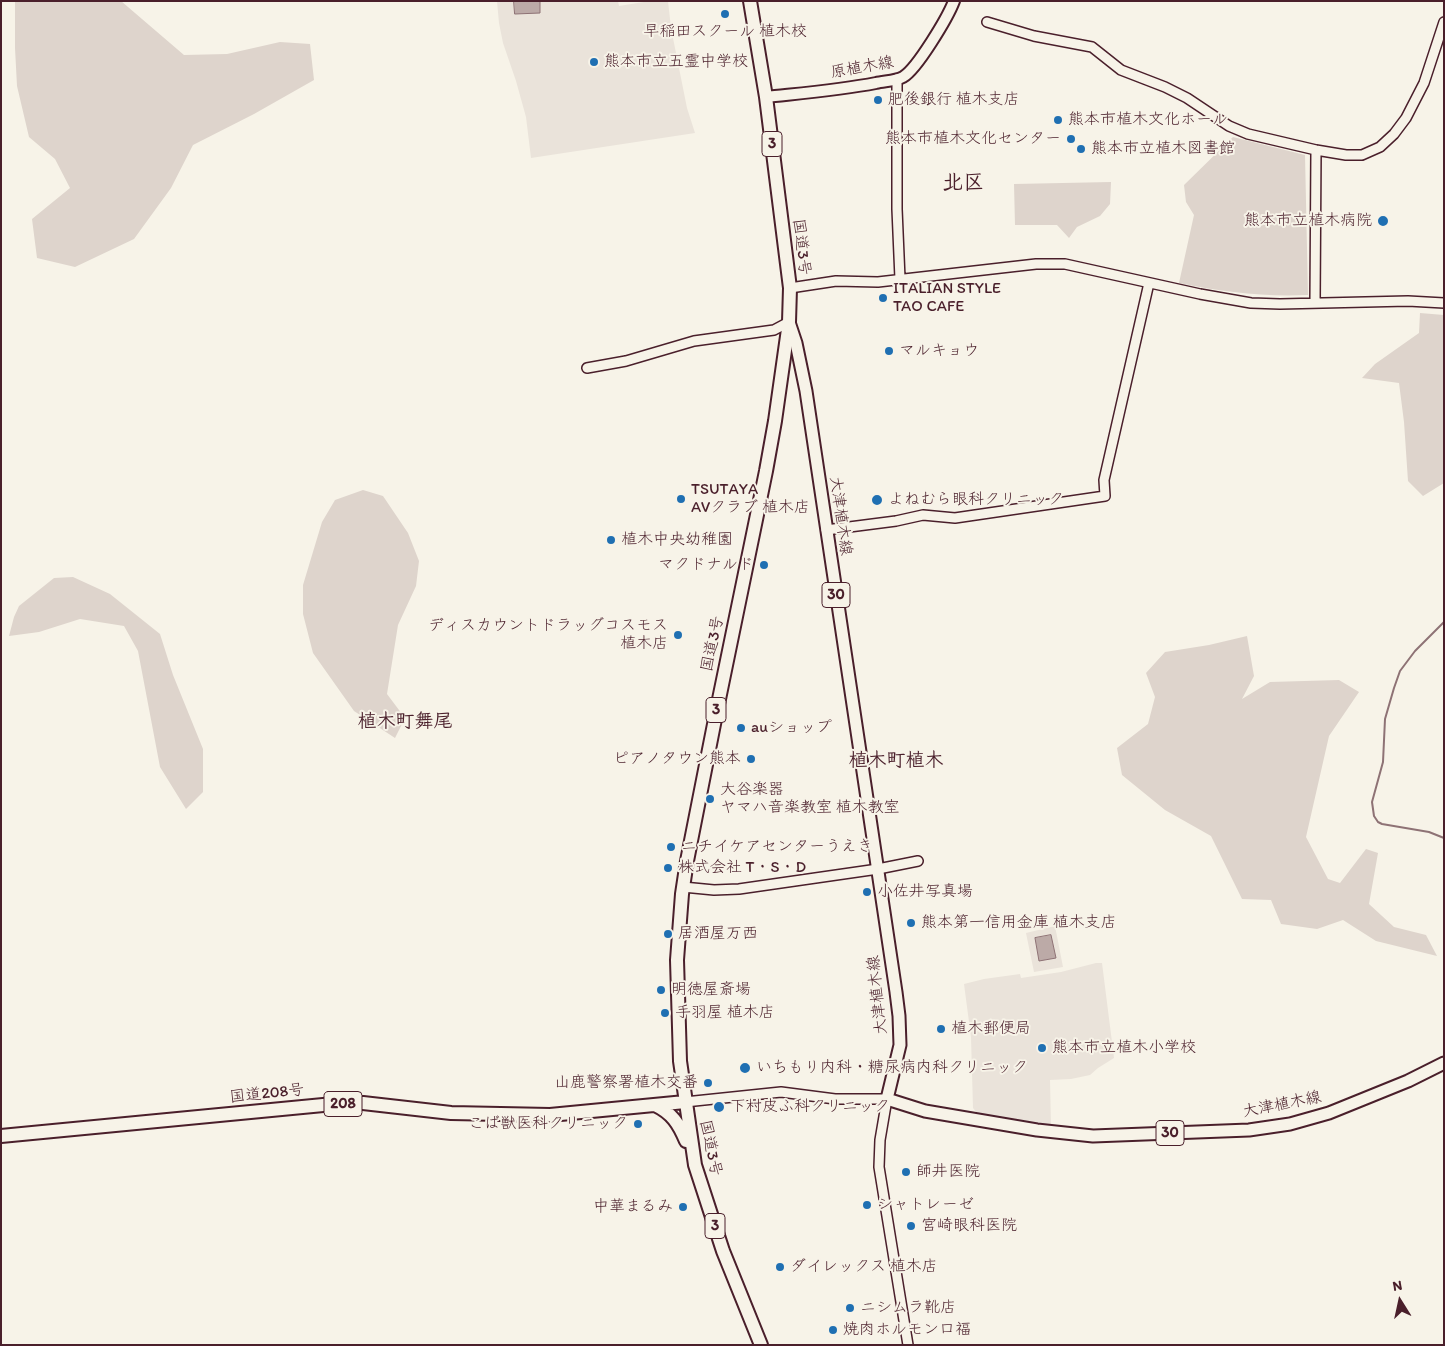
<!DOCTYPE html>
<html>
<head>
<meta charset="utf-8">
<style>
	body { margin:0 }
	#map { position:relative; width:1445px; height:1346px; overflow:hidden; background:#f7f3e8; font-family:Itim,sans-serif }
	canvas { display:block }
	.frame { position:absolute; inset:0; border:2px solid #4a1f2b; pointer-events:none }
	.north { position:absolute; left:1375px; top:1276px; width:50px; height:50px; -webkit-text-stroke:4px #f7f3e8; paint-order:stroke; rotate:350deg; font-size:14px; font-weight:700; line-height:20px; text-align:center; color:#4a1f2b }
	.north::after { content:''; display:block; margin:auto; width:18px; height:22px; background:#4a1f2b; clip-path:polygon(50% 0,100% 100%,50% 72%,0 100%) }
</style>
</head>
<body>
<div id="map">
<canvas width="1445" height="1346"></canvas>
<div class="frame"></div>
<div class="north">N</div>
</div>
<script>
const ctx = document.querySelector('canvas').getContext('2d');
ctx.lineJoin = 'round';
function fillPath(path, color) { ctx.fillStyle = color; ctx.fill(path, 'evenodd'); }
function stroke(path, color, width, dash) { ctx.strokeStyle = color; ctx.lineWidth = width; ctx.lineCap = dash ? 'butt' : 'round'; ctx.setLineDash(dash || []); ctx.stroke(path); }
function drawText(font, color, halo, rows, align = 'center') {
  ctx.font = font + ' Itim,"Klee One",sans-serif'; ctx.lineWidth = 4; ctx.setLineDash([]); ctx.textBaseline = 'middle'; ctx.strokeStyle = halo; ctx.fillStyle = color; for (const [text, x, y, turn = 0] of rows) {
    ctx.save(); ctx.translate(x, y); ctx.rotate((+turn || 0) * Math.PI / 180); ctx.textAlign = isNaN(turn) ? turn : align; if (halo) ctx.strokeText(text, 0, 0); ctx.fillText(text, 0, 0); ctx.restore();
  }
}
fillPath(new Path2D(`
	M 497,1 L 618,1 L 619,6 L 650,1 L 668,1 L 671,28 L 687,108 L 695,133 L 531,158 L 526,117 L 516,81 L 503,43 L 499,23 Z
	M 1055,926 L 1063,967 L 1034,972 L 1026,933 Z
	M 1096,963 L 1102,963 L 1114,1058 L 1098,1068 L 1090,1075 L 1071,1079 L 1050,1080 L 1051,1127 L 977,1113 L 973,1108 L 971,1037 L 964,984 L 984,979 L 1020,974 L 1021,978 L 1061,972 Z`), '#eae3da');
fillPath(new Path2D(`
	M 15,1 L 121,1 L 184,55 L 227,54 L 280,42 L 310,44 L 314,80 L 254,114 L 193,145 L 171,188 L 134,239 L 75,267 L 37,258 L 32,219 L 70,188 L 55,159 L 29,137 L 17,86 L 15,48 Z
	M 1233,137 L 1305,155 L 1308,295 C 1263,297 1223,292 1179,283 L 1194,215 L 1186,202 L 1184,185 Z
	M 1111,182 L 1110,204 L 1100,216 L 1077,227 L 1069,238 L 1057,225 L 1015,225 L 1014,184 Z
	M 1420,313 L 1444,315 L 1444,483 L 1423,496 L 1408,481 L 1404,422 L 1399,383 L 1362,378 L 1375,364 L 1419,333 Z
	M 363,490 L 383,496 L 408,533 L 419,561 L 416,586 L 398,625 L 387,694 L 405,718 L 395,738 L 354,711 L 313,653 L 303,614 L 303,585 L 322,522 L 335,500 Z
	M 73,577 L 110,594 L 160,634 L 173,675 L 203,749 L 203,792 L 186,809 L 160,767 L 138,651 L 124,626 L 80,619 L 39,632 L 9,636 L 14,617 L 19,606 L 54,578 Z
	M 1247,636 L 1254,676 L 1242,699 L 1270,682 L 1339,680 L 1359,692 L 1329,736 L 1306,837 L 1328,879 L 1340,883 L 1366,849 L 1378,853 L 1369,904 L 1394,927 L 1426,935 L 1437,956 L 1376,941 L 1343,920 L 1317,929 L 1281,924 L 1271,900 L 1242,899 L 1211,836 L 1165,810 L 1122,775 L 1117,748 L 1148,724 L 1155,697 L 1146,673 L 1165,652 L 1209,645 Z`), '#ded4cc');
const water = new Path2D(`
	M 514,1 L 540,1 L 540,13 L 515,14 Z
	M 1051,935 L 1056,958 L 1039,961 L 1035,938 Z`);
fillPath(water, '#bcaaa7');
stroke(water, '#8e7275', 1);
stroke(new Path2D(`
	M 1444,622 L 1415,651 L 1400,671 L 1394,688 L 1385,719 L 1383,762 L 1372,802 L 1374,816 L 1378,822 L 1382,824 L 1429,832 L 1444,838`), '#8e7275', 2);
const tertiary = new Path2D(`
	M 987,22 L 1034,36 L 1092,47 L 1121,70 L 1165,87 L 1187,98 L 1229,126 L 1248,134 L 1316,150 L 1346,155 L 1362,155 L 1380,147 L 1394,134 L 1406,118 L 1424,83 L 1444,22
	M 897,79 L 897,209 L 900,279
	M 790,288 L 836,281 L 878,282 L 1036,264 L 1065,264 L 1200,294 L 1251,303 L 1280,304 L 1408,301 L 1444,303
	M 1315,302 L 1316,150
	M 587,368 L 626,361 L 694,341 L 774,330 L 789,322
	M 826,530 L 896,521 L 923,515 L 955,518 L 1105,496 L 1104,480 L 1149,283
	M 683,887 L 714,890 L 739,889 L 878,869 L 918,861
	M 685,1102 L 781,1092 L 835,1099 L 887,1099 L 880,1140 L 879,1167 L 908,1345`);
const secondary = new Path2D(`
	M 766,97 C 803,93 840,90 876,83 C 884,81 896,81 903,77 C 917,69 948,17 954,1`);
const primary = new Path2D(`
	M 789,322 L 796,343 L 806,391 L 896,992 L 899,1016 L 900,1045 L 887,1099 L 925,1111 L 1037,1130 L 1093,1136 L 1249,1130 L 1290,1124 L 1329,1113 L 1408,1081 L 1444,1063`);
const trunk = new Path2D(`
	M 750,1 L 766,97 L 790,288 L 789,322 L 775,421 L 766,471 L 717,709 L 687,861 L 682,894 L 677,960 L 680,1061 L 695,1165 L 723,1251 L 761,1345
	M 655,1105 C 672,1113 679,1124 686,1141
	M 1,1136 L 344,1103 L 363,1103 L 451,1113 L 550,1115 L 685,1102`);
stroke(tertiary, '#4a1f2b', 12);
stroke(secondary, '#4a1f2b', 14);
stroke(primary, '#4a1f2b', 15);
stroke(trunk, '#4a1f2b', 16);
stroke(tertiary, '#f7f3e8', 9);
stroke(secondary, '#f7f3e8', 10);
stroke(primary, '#f7f3e8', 11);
stroke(trunk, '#f7f3e8', 12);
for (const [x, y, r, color] of [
	[725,14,5,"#1f6fb2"],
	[594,62,5,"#1f6fb2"],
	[878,100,5,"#1f6fb2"],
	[1058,120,5,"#1f6fb2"],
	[1071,139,5,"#1f6fb2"],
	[1081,149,5,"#1f6fb2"],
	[1383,221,6,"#1f6fb2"],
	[883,298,5,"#1f6fb2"],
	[889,351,5,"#1f6fb2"],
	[681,499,5,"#1f6fb2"],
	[877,500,6,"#1f6fb2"],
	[611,540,5,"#1f6fb2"],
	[764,565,5,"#1f6fb2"],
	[678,635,5,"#1f6fb2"],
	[741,728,5,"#1f6fb2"],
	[751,759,5,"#1f6fb2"],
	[710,799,5,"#1f6fb2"],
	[671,847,5,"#1f6fb2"],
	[668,868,5,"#1f6fb2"],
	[867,892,5,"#1f6fb2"],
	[911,923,5,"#1f6fb2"],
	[668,934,5,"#1f6fb2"],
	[661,990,5,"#1f6fb2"],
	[665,1013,5,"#1f6fb2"],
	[941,1029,5,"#1f6fb2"],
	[1042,1048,5,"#1f6fb2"],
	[745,1068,6,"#1f6fb2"],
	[708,1083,5,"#1f6fb2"],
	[719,1107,6,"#1f6fb2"],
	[638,1124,5,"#1f6fb2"],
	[906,1172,5,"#1f6fb2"],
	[867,1205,5,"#1f6fb2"],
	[683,1207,5,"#1f6fb2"],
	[911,1226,5,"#1f6fb2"],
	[780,1267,5,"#1f6fb2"],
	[850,1308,5,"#1f6fb2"],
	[833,1330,5,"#1f6fb2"]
]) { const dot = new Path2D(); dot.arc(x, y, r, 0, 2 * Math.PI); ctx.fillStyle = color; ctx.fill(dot); stroke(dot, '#f7f3e8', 2); }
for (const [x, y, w] of [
	[772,144,20],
	[836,595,28],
	[716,710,20],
	[343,1104,38],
	[1170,1133,28],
	[715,1226,20]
]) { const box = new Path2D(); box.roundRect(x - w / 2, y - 12.5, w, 25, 4); ctx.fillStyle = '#f7f3e8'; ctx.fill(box); stroke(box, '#4a1f2b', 1); }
drawText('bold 15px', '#4a1f2b', null, [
	["3",772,144],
	["30",836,595],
	["3",716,710],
	["208",343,1104],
	["30",1170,1133],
	["3",715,1226]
]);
drawText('16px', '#4a1f2b', '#f7f3e8', [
	["早稲田スクール 植木校",725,32,"center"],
	["熊本市立五霊中学校",604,62],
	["肥後銀行 植木支店",888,100],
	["熊本市植木文化ホール",1068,120],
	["熊本市植木文化センター",1061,139,"right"],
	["熊本市立植木図書館",1091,149],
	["熊本市立植木病院",1372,221,"right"],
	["ITALIAN STYLE",893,289],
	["TAO CAFE",893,307],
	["マルキョウ",899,351],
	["TSUTAYA",691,490],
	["AVクラブ 植木店",691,508],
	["よねむら眼科クリニック",888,500],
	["植木中央幼稚園",621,540],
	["マクドナルド",754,565,"right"],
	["ディスカウントドラッグコスモス",668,626,"right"],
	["植木店",668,644,"right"],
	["auショップ",751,728],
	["ピアノタウン熊本",741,759,"right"],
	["大谷楽器",720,790],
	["ヤマハ音楽教室 植木教室",720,808],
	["ニチイケアセンターうえき",681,847],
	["株式会社 T・S・D",678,868],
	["小佐井写真場",877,892],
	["熊本第一信用金庫 植木支店",921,923],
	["居酒屋万西",678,934],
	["明徳屋斎場",671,990],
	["手羽屋 植木店",675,1013],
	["植木郵便局",951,1029],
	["熊本市立植木小学校",1052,1048],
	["いちもり内科・糖尿病内科クリニック",756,1068],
	["山鹿警察署植木交番",698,1083,"right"],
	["下村皮ふ科クリニック",730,1107],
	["こば獣医科クリニック",628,1124,"right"],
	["師井医院",916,1172],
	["シャトレーゼ",877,1205],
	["中華まるみ",673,1207,"right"],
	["宮崎眼科医院",921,1226],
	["ダイレックス 植木店",790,1267],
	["ニシムラ靴店",860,1308],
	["焼肉ホルモン口福",843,1330]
], 'left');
drawText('16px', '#4a1f2b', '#f7f3e8', [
	["原植木線",862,68,-10],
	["国道3号",801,247,83],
	["大津植木線",840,516,82],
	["国道3号",713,644,-78],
	["大津植木線",878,995,-96],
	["国道208号",267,1094,-6],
	["大津植木線",1282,1105,-11],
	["国道3号",710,1148,78]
]);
drawText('bold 19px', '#4a1f2b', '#f7f3e8', [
	["植木町舞尾",405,722],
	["植木町植木",896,761]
]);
drawText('bold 21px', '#4a1f2b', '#f7f3e8', [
	["北区",963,184]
]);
</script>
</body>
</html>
